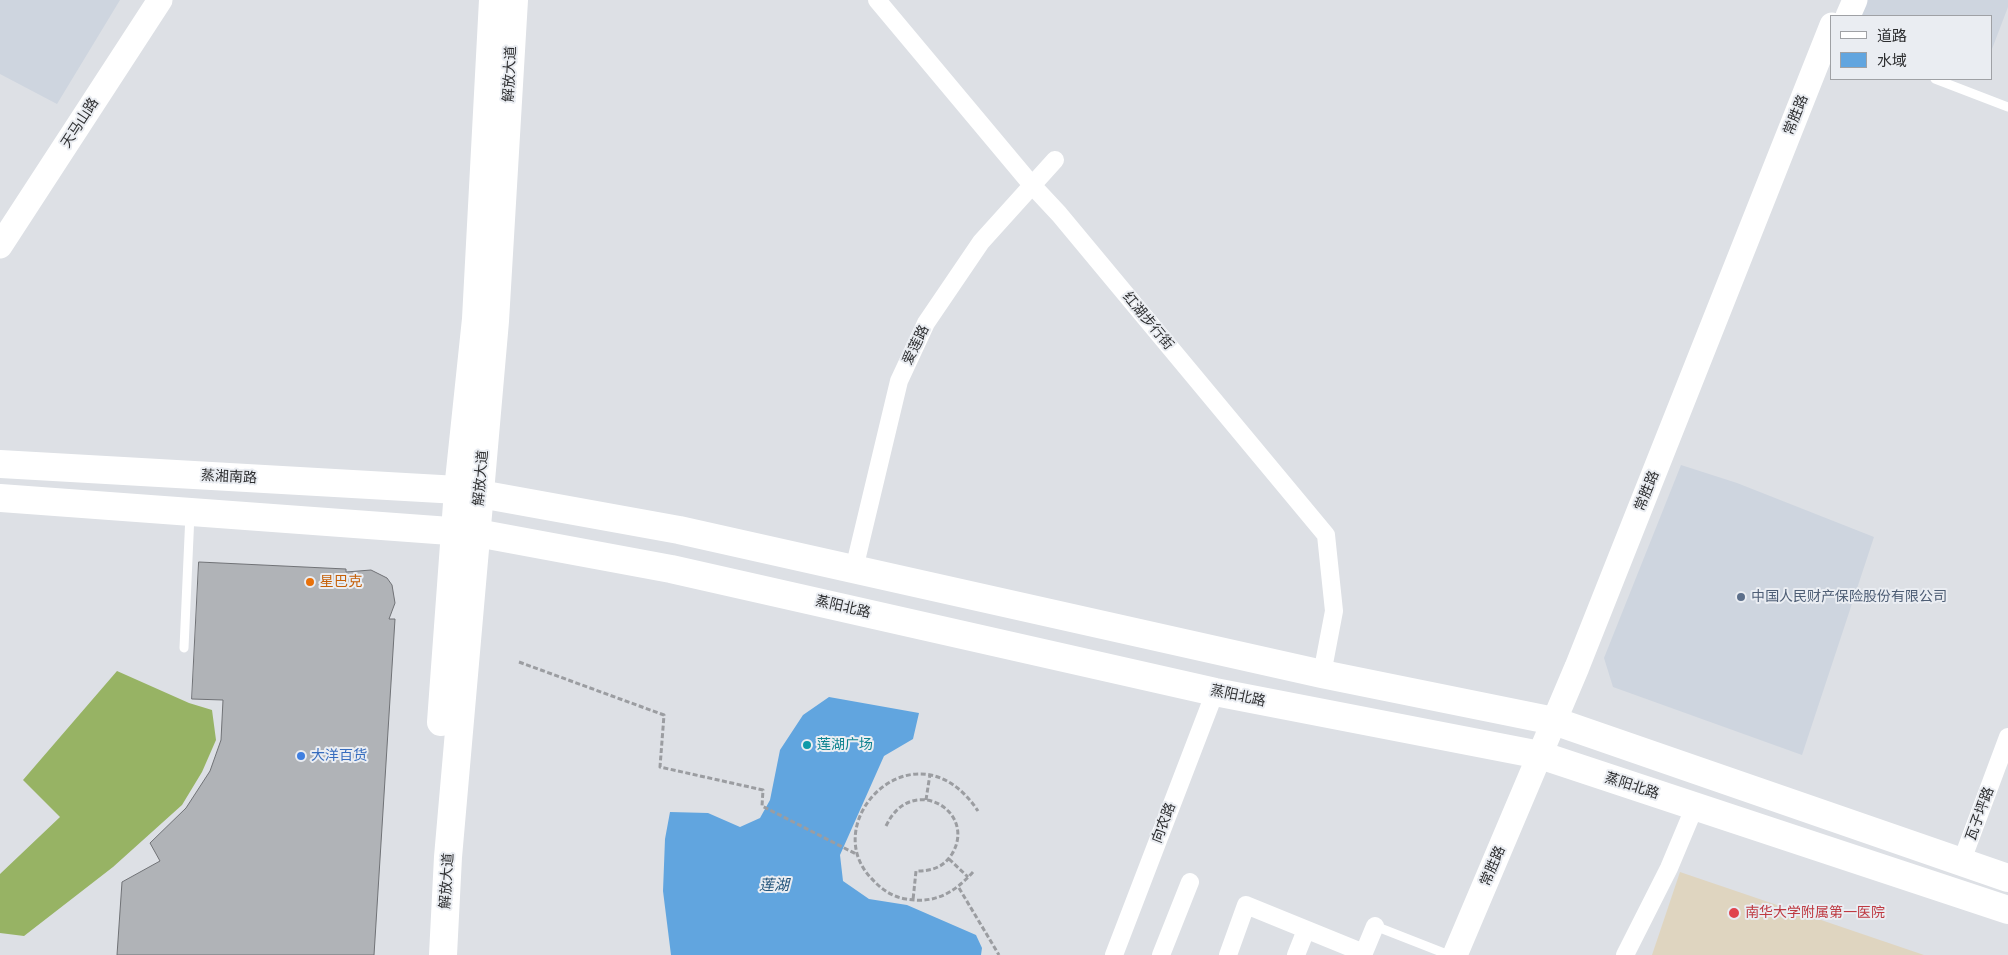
<!DOCTYPE html>
<html>
<head>
<meta charset="utf-8">
<style>
	body { margin:0 }
	#map { position:relative; width:2008px; height:955px; overflow:hidden; background:#dde0e5; font-family:Montserrat,"Noto Sans SC",sans-serif }
	canvas { display:block }
	.legend { position:absolute; left:1830px; top:15px; width:162px; height:65px; box-sizing:border-box; background:#eaedf2; border:1px solid #9fa1a5; margin:0; padding:6px 9px; list-style:none; font-size:15px; color:#2e2f31 }
	.legend li { display:flex; align-items:center; gap:10px; height:25px }
	.legend b { width:25px; border:1px solid #9fa1a5 }
</style>
</head>
<body>
<div id="map">
<canvas width="2008" height="955"></canvas>
<ul class="legend">
<li><b style="height:6px;background:#fff"></b>道路</li>
<li><b style="height:14px;background:#61a5df"></b>水域</li>
</ul>
</div>
<script>
const ctx = document.querySelector('canvas').getContext('2d');
ctx.lineJoin = 'round';
function fillPath(path, color) { ctx.fillStyle = color; ctx.fill(path, 'evenodd'); }
function stroke(path, color, width, dash) { ctx.strokeStyle = color; ctx.lineWidth = width; ctx.lineCap = dash ? 'butt' : 'round'; ctx.setLineDash(dash || []); ctx.stroke(path); }
function drawText(font, color, halo, rows, align = 'center') {
  ctx.font = font + ' Montserrat,"Noto Sans SC",sans-serif'; ctx.lineWidth = 4; ctx.setLineDash([]); ctx.textBaseline = 'middle'; ctx.strokeStyle = halo; ctx.fillStyle = color; for (const [text, x, y, turn = 0] of rows) {
    ctx.save(); ctx.translate(x, y); ctx.rotate((+turn || 0) * Math.PI / 180); ctx.textAlign = isNaN(turn) ? turn : align; if (halo) ctx.strokeText(text, 0, 0); ctx.fillText(text, 0, 0); ctx.restore();
  }
}
fillPath(new Path2D(`
	M 0,0 L 120,0 L 57,104 L 0,74 Z
	M 1863,0 L 2008,0 L 2008,7 L 1992,49 L 1992,16 L 1857,16 Z
	M 1681,465 L 1737,483 L 1874,537 L 1802,755 L 1613,687 L 1604,658 Z`), '#ced5df');
fillPath(new Path2D(`
	M 1680,872 L 1924,955 L 1652,955 Z`), '#dfd5c0');
fillPath(new Path2D(`
	M 117,671 L 189,703 L 212,710 L 216,740 L 202,772 L 182,805 L 113,867 L 24,936 L 0,933 L 0,874 L 60,817 L 23,780 Z`), '#97b364');
fillPath(new Path2D(`
	M 829,697 L 919,713 L 913,739 L 884,756 L 840,855 L 843,881 L 869,899 L 907,905 L 976,935 L 982,948 L 981,955 L 671,955 L 663,891 L 665,839 L 670,812 L 708,813 L 740,827 L 760,818 L 770,800 L 780,750 L 803,715 Z`), '#61a5df');
const building = new Path2D(`
	M 199,562 L 346,569 L 346,572 L 371,570 L 387,578 L 392,585 L 395,603 L 389,619 L 395,619 L 374,955 L 117,955 L 122,882 L 160,861 L 150,843 L 186,808 L 210,771 L 221,740 L 223,700 L 192,699 Z`);
fillPath(building, '#b0b3b7');
stroke(building, '#707276', 1);
stroke(new Path2D(`
	M 519,662 L 664,715 L 660,767 L 763,790 L 762,806 L 858,855
	M 926,800 L 930,774
	M 886,826 C 911,772 978,811 952,854 C 943,868 931,871 916,871 L 913,900
	M 949,859 L 968,877
	M 973,872 C 954,893 935,904 906,899 C 892,897 881,889 871,878 C 816,820 917,719 978,811
	M 959,888 L 999,955`), '#9b9da1', 3, [5, 2.5]);
stroke(new Path2D(`
	M 1935,79 L 2008,107
	M 184,648 L 190,514
	M 1375,926 L 1449,955`), '#fff', 9);
stroke(new Path2D(`
	M 877,0 L 1031,184 L 1059,214 L 1326,535 L 1334,611 L 1322,674
	M 854,569 L 899,381 L 926,323 L 981,242 L 1055,160
	M 1961,863 L 2008,737
	M 1114,955 L 1215,692
	M 1161,955 L 1190,882
	M 1228,955 L 1246,905 L 1364,953
	M 1296,955 L 1306,930
	M 1363,955 L 1375,926
	M 1625,955 L 1669,868 L 1695,806`), '#fff', 18);
stroke(new Path2D(`
	M 1848,16 L 1855,0
	M 0,246 L 160,0
	M 1455,955 L 1577,667 L 1832,25`), '#fff', 25);
stroke(new Path2D(`
	M 0,464 L 458,490 L 679,530 L 1322,674 L 1554,721 L 2008,878
	M 0,498 L 477,533 L 671,569 L 1215,692 L 1540,755 L 2008,910`), '#fff', 28);
stroke(new Path2D(`
	M 441,722 L 458,490 L 476,319 L 493,0
	M 443,955 L 448,857 L 495,321 L 514,0`), '#fff', 28);
for (const [x, y, r, color] of [
	[310,582,5,"#e8710a"],
	[1741,597,5,"#5c6f8a"],
	[807,745,5,"#0f9aa8"],
	[301,756,5,"#3f7fe0"],
	[1734,913,6,"#e0444e"]
]) { const dot = new Path2D(); dot.arc(x, y, r, 0, 2 * Math.PI); ctx.fillStyle = color; ctx.fill(dot); stroke(dot, '#eaedf2', 2); }
drawText('14px', '#2e2f31', '#eaedf2', [
	["解放大道",510,74,-87],
	["常胜路",1796,115,-68],
	["天马山路",80,123,-57],
	["红湖步行街",1148,321,50],
	["爱莲路",916,345,-64],
	["蒸湘南路",229,477,3],
	["解放大道",481,478,-85],
	["常胜路",1647,491,-68],
	["蒸阳北路",843,607,13],
	["蒸阳北路",1238,696,12],
	["蒸阳北路",1632,786,18],
	["瓦子坪路",1980,814,-70],
	["向农路",1164,823,-69],
	["常胜路",1493,866,-67],
	["解放大道",447,881,-86]
]);
drawText('14px', '#c56008', '#eaedf2', [
	["星巴克",320,582]
], 'left');
drawText('14px', '#4e5e75', '#eaedf2', [
	["中国人民财产保险股份有限公司",1751,597]
], 'left');
drawText('14px', '#0d838f', '#eaedf2', [
	["莲湖广场",817,745]
], 'left');
drawText('14px', '#366cbe', '#eaedf2', [
	["大洋百货",311,756]
], 'left');
drawText('14px', '#be3a42', '#eaedf2', [
	["南华大学附属第一医院",1745,913]
], 'left');
drawText('italic 15px', '#22547b', '#eaedf2', [
	["莲湖",774,886]
]);
</script>
</body>
</html>
